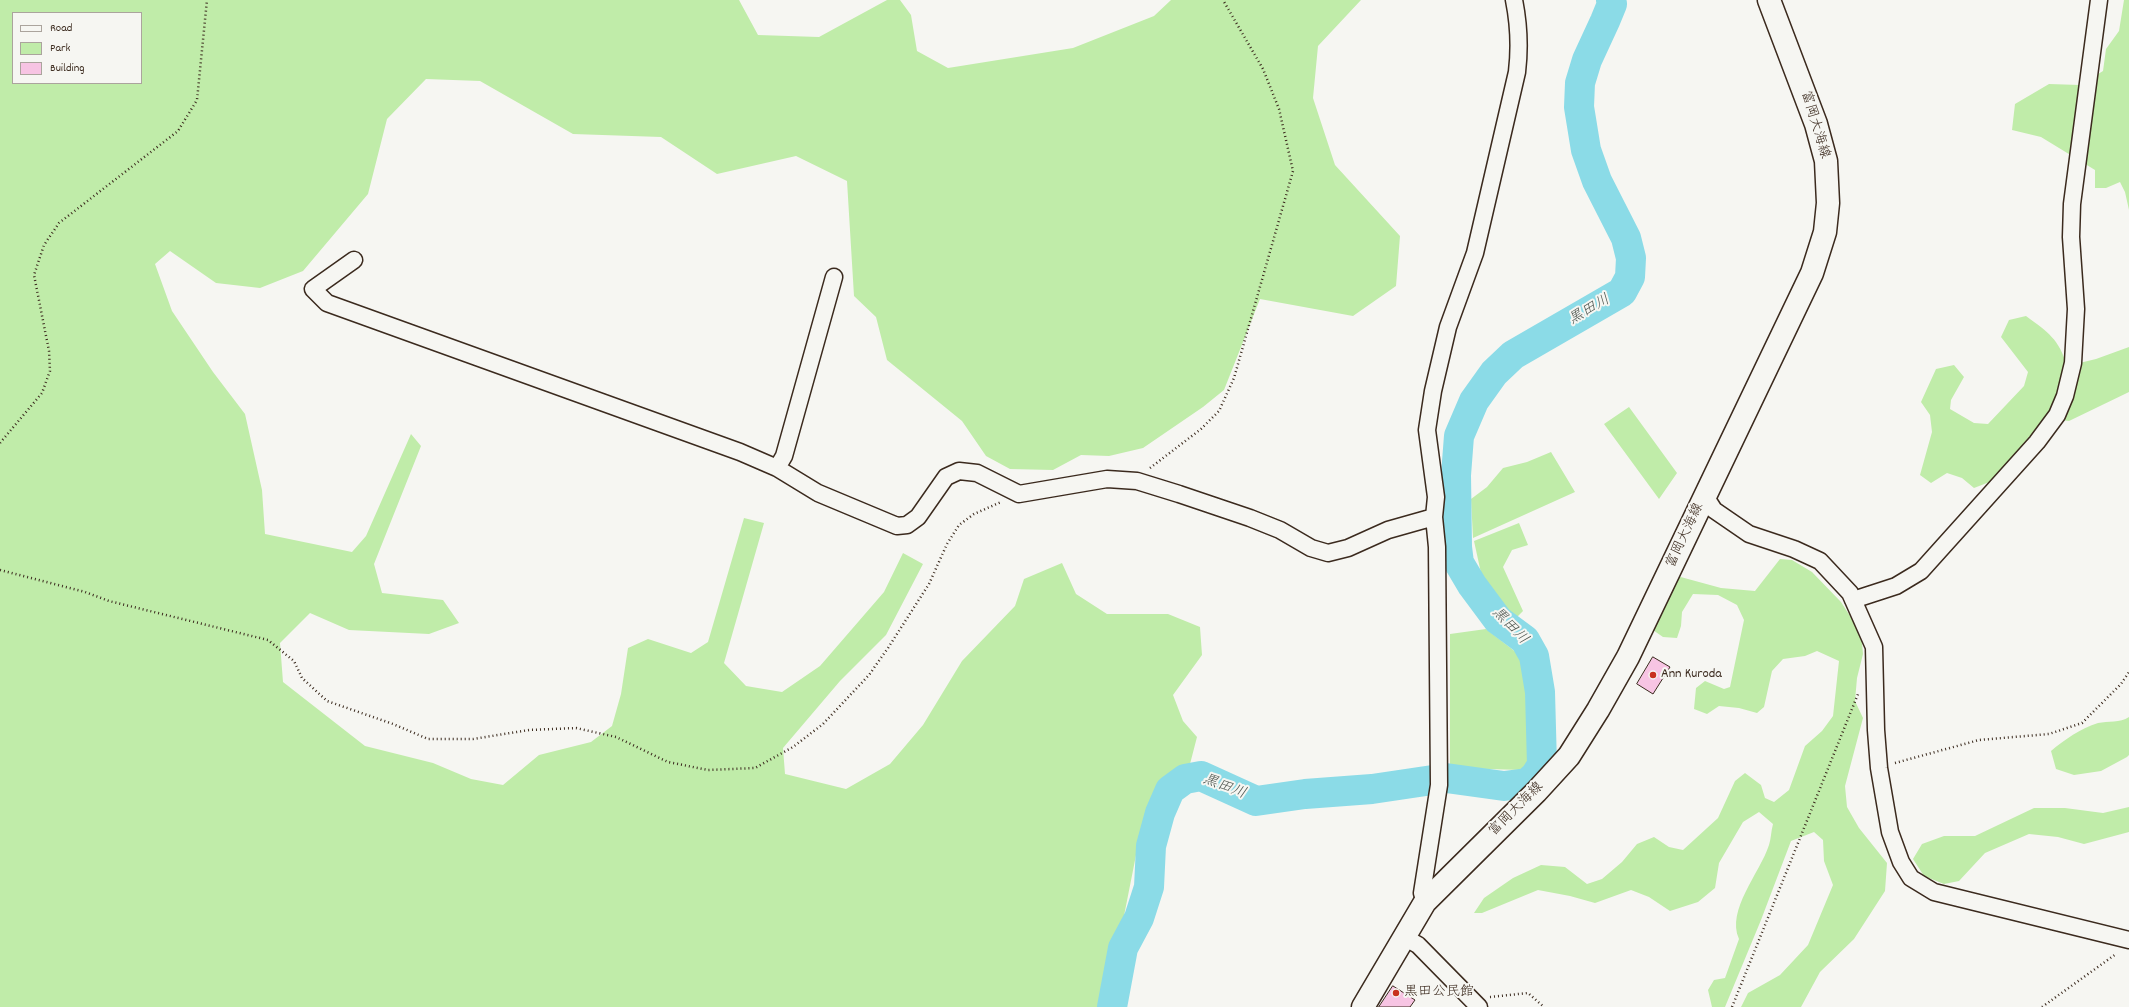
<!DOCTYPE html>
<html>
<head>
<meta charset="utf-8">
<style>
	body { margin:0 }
	#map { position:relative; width:2129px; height:1007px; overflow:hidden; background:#f6f6f2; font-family:Dekko,sans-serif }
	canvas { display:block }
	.legend { position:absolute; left:12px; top:12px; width:130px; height:72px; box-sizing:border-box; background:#f6f6f2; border:1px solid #aba49d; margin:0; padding:5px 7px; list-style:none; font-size:12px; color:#3b2a1e }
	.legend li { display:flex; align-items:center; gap:8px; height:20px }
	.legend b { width:20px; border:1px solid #aba49d }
</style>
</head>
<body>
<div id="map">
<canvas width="2129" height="1007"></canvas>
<ul class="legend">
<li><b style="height:5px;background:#f6f6f2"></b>Road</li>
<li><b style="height:11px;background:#c0eca9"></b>Park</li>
<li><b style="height:11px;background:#f7c4e3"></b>Building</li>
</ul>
</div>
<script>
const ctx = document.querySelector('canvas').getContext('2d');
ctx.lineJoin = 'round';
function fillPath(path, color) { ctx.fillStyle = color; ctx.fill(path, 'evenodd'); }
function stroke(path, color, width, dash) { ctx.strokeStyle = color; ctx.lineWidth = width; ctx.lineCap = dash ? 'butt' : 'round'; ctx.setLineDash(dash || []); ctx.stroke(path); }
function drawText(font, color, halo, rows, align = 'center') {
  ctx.font = font + ' Dekko,"Klee One",sans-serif'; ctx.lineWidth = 4; ctx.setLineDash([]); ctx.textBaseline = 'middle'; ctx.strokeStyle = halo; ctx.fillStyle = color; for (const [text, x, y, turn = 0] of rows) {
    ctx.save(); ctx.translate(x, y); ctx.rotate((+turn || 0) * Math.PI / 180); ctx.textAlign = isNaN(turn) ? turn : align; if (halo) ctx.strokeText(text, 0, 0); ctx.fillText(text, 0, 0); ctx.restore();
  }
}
fillPath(new Path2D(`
	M 0,0 L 739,0 L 758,35 L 819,37 L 887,0 L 900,0 L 911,15 L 917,51 L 948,68 L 1073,48 L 1154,16 L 1171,0 L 1361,0 L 1318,46 L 1313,98 L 1335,165 L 1400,236 L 1396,286 L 1353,316 L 1260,299 L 1224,390 L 1203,407 L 1143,448 L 1109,456 L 1081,455 L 1053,470 L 1010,469 L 986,456 L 962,421 L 887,360 L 876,317 L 854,296 L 847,181 L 796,156 L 717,174 L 661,137 L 573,134 L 480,81 L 426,79 L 387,119 L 368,194 L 303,271 L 260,288 L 216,283 L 170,251 L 155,264 L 172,311 L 213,372 L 245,414 L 262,490 L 265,534 L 352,552 L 366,536 L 411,434 L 421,446 L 374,564 L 382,593 L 443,600 L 459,623 L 429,634 L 349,630 L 310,613 L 280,643 L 283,682 L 365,746 L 433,763 L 471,779 L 503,785 L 539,755 L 591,742 L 612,726 L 621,694 L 628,648 L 648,639 L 691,653 L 708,642 L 744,518 L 764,523 L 724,663 L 746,686 L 782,692 L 820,666 L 884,592 L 903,553 L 923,564 L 886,635 L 840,681 L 783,748 L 785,774 L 846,789 L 890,764 L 923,725 L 962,661 L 1015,606 L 1024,579 L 1062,563 L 1076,594 L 1107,614 L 1168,614 L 1200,627 L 1202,655 L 1173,695 L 1183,721 L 1197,737 L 1190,764 L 1160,788 L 1138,845 L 1106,1007 L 0,1007 ZM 13,13 L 141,13 L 141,83 L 13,83 Z
	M 2124,0 L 2129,0 L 2129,210 L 2125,192 L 2120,182 L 2106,188 L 2095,188 L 2095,170 L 2041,137 L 2012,130 L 2015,104 L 2049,84 L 2080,85 L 2103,71 L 2106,49 L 2119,31 Z
	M 2026,316 C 2048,332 2059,339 2067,366 L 2096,359 L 2129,347 L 2129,392 L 2069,421 L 2049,419 L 2036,429 L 1992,481 L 1974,488 L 1962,478 L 1947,473 L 1931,483 L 1920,475 L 1932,432 L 1930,415 L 1921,402 L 1936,369 L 1954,365 L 1964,377 L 1951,400 L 1950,409 L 1974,423 L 1988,424 L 2024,386 L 2028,372 L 2001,337 L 2009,320 Z
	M 1629,407 L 1677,473 L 1659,499 L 1604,424 Z
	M 1551,452 L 1575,492 L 1473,538 L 1471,499 L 1487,487 L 1503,468 L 1527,462 Z
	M 1519,523 L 1528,545 L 1512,550 L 1503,567 L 1523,611 L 1516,618 L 1501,607 L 1481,573 L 1474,541 Z
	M 1780,559 L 1792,560 L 1812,572 L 1841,602 L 1861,633 L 1863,654 L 1857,678 L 1855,701 L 1863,718 L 1845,786 L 1847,807 L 1859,828 L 1887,863 L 1885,891 L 1854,939 L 1820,972 L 1801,1007 L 1741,1007 L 1748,993 L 1780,975 L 1808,945 L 1833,885 L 1824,861 L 1823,840 L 1814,832 L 1791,841 L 1761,920 L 1725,1007 L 1712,1007 L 1708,990 L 1714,980 L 1725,978 L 1739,939 C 1726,910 1760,873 1769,845 C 1771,839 1771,831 1773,824 L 1759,812 L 1743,822 L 1719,863 L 1715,888 L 1698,902 L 1670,911 L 1649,897 L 1631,890 L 1595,903 L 1570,896 L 1538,890 L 1482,913 L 1474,913 L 1484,898 L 1513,878 L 1541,865 L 1565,867 L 1587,884 L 1602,879 L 1622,862 L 1637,844 L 1654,837 L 1669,847 L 1683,850 L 1718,818 L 1735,781 L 1745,773 L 1761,785 L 1765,798 L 1774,802 L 1789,790 L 1805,746 L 1822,731 L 1833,716 L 1839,661 L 1817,651 L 1805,656 L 1783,659 L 1772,671 L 1764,707 L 1757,713 L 1739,708 L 1719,706 L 1707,714 L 1694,709 L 1696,688 L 1705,681 L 1724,689 L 1730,687 L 1744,620 L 1737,605 L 1718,595 L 1693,594 L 1682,612 L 1681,626 L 1677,638 L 1663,637 L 1650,628 L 1677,576 L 1721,588 L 1755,591 Z
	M 1486,629 L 1521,656 L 1529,680 L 1534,754 L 1523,770 L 1450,768 L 1450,634 Z
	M 2129,717 L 2129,755 L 2127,757 L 2101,771 L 2074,775 L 2056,769 L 2051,751 C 2064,740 2081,728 2098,723 C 2108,721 2120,723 2129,717 Z
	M 2129,807 L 2129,832 L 2084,844 L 2058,837 L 2029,834 L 1985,853 L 1959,881 L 1944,884 L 1924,876 L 1913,859 L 1922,844 L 1944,836 L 1975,836 L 2034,808 L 2065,808 L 2103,813 Z`), '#c0eca9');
stroke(new Path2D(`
	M 1112,1007 L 1123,948 L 1139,918 L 1149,887 L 1151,846 L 1160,813 L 1170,790 L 1185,779 L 1201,776 L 1256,801 L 1305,794 L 1372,789 L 1446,778 L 1504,786 L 1527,783 L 1535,776 L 1542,765 L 1540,692 L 1534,656 L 1525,640 L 1498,620 L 1472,585 L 1459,563 L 1457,547 L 1456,475 L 1459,436 L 1474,401 L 1494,373 L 1513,355 L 1622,292 L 1630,277 L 1631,258 L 1626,238 L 1597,181 L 1586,150 L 1579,107 L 1580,83 L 1587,60 L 1605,21 L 1612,4 L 1611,0`), '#8bdbe7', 30);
const building = new Path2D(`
	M 1653,657 L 1670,667 L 1653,694 L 1637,684 Z
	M 1393,986 L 1415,1000 L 1410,1007 L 1379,1007 Z`);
fillPath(building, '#f7c4e3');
stroke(building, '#3b2a1e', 1);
const street = new Path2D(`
	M 354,260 L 313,289 L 327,303 L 740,452 L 777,468 L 818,493 L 897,526 L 907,525 L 918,517 L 946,477 L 959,471 L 977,473 L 1019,494 L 1107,479 L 1137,481 L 1179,494 L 1250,518 L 1280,530 L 1311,548 L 1328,553 L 1348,548 L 1388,530 L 1434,517
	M 777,468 L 784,456 L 834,277
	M 1705,496 L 1714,510 L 1749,534 L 1794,549 L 1820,561 L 1850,593 L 1874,647 L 1876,730 L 1879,768 L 1890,832 L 1901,862 L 1911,878 L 1934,892 L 2129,940
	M 1853,600 L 1896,586 L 1921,571 L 2037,442 L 2057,415 L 2065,396 L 2073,363 L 2076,309 L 2071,237 L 2072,204 L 2099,0
	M 1425,902 L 1422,893 L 1439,785 L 1437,547 L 1434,517 L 1436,497 L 1427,430 L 1433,391 L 1448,327 L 1475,253 L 1517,72 C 1520,47 1519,25 1514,0
	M 1404,937 L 1418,945 L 1479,1007`);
const secondary = new Path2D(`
	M 1363,1007 L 1425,902 L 1536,792 L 1569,756 L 1598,710 L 1628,657 L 1812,273 L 1825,232 L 1828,203 L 1826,161 L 1816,124 L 1769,0`);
stroke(street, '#3b2a1e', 19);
stroke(secondary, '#3b2a1e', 25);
stroke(new Path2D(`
	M 0,443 L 42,393 L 50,371 L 49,351 L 34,275 L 44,245 L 59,223 L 178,131 L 197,100 L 207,0
	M 1150,468 L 1201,429 L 1219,411 L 1234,378 L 1293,171 L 1279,109 L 1263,69 L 1223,0
	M 0,570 L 85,592 L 109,601 L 268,640 L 294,661 L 302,678 L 327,701 L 393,724 L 428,739 L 473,739 L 529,730 L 576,728 L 616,737 L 668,762 L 708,770 L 755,768 L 793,747 L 823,724 L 869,675 L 888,648 L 929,584 L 947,544 L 959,525 L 974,514 L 1001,502
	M 1895,763 L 1979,740 L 2049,734 L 2082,723 L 2121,684 L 2129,672
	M 1490,997 L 1528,993 L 1544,1007
	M 1732,1007 L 1858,694
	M 2042,1007 L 2116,954`), '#3b2a1e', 2.5, [1, 3]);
stroke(street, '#f6f6f2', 16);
stroke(secondary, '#f6f6f2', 22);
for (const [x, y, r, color] of [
	[1653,675,4,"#c8321e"],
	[1396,993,4,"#c8321e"]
]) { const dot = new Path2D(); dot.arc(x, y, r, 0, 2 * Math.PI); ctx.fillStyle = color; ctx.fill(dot); stroke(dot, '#f6f6f2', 1.5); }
drawText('14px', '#3b2a1e', '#f6f6f2', [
	["富岡大海線",1814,125,73],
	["富岡大海線",1686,536,-65],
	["富岡大海線",1517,810,-45]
]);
drawText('14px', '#3b2a1e', '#f6f6f2', [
	["Ann Kuroda",1661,675],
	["黒田公民館",1404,993]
], 'left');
drawText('italic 15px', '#4f5650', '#f6f6f2', [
	["黒田川",1590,311,-30],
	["黒田川",1509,627,46],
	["黒田川",1224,788,21]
]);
</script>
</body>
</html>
